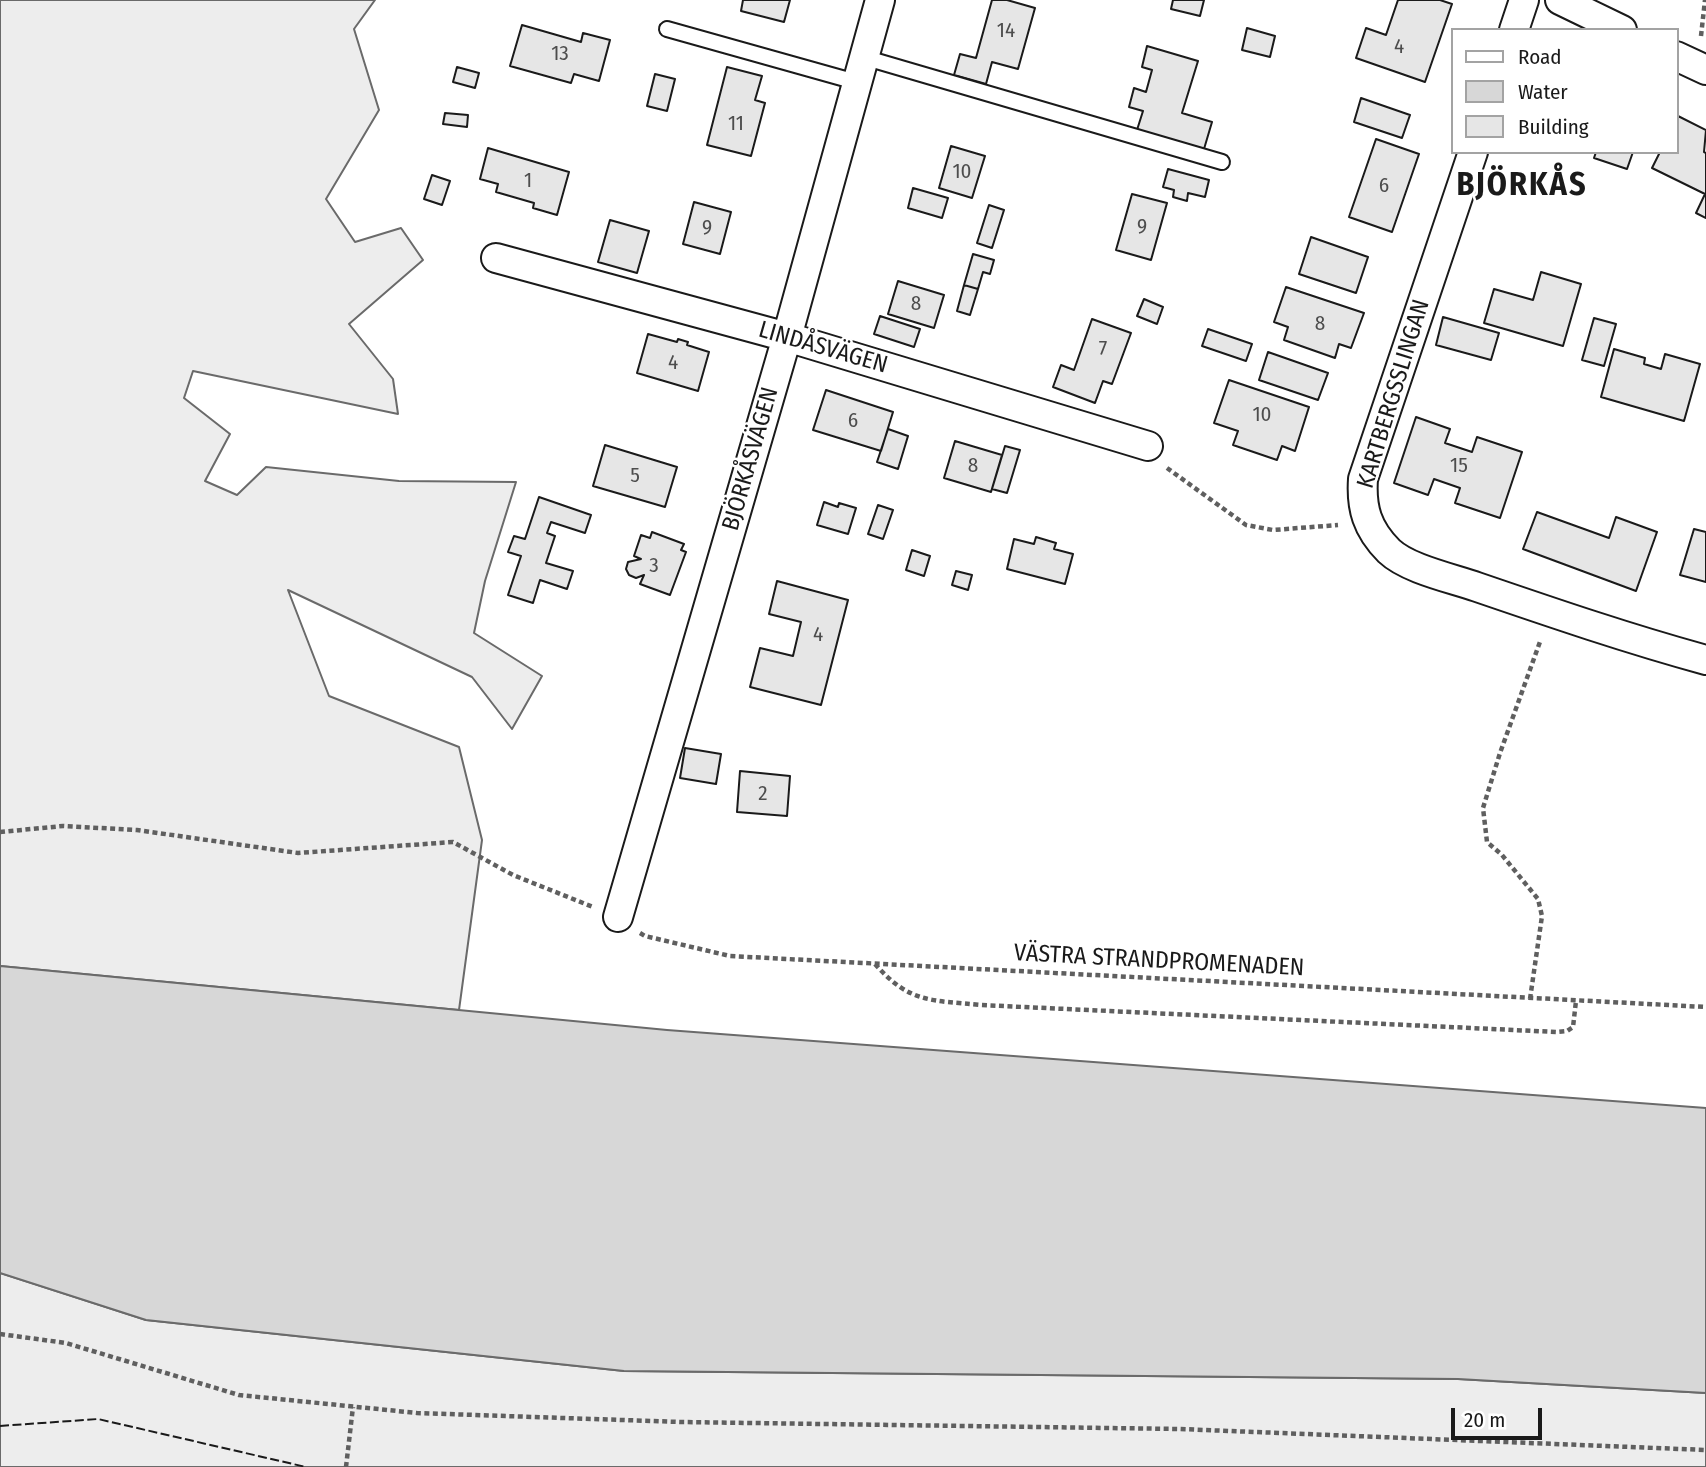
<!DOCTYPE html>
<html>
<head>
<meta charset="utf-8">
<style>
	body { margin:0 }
	#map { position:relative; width:1706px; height:1467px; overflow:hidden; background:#fff; font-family:"Fira Sans Condensed",sans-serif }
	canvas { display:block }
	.legend { position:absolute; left:1451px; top:28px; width:228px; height:126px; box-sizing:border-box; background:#fff; border:2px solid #a3a3a3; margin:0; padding:9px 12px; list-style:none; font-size:21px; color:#1a1a1a }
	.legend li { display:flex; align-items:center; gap:14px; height:35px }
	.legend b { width:35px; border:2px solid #a3a3a3 }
	.scale { position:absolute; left:1451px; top:1408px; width:91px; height:32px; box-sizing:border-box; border:4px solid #1a1a1a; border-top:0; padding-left:9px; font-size:21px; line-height:24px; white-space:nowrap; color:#1a1a1a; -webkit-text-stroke:5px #fff; paint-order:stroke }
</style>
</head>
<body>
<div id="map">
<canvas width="1706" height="1467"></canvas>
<ul class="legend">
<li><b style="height:9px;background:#fff"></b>Road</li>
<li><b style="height:19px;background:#d7d7d7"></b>Water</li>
<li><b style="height:19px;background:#e6e6e6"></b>Building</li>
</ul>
<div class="scale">20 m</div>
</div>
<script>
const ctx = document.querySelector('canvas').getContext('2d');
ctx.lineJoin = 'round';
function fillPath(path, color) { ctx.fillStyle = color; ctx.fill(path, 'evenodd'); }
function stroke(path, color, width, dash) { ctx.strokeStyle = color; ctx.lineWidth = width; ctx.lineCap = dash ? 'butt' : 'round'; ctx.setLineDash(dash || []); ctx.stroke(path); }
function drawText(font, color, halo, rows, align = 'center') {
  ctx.font = font + ' "Fira Sans Condensed",sans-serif'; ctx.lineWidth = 5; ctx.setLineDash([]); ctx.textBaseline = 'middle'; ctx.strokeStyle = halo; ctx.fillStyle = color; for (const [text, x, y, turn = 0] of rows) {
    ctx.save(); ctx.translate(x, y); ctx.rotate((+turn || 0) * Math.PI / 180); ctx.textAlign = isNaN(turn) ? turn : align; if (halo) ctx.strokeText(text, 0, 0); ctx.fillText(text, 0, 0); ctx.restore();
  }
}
const built = new Path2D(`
	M 0,0 L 375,0 L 354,29 L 379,110 L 326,199 L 355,242 L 401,228 L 423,260 L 349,324 L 393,379 L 398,414 L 193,371 L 184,398 L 230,434 L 205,481 L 237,495 L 266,467 L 399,481 L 516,482 L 485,581 L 474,633 L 542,676 L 512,729 L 472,677 L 288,590 L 329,696 L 459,747 L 482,840 L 459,1010 L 0,966 Z
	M 0,1273 L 146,1320 L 624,1371 L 1458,1379 L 1706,1393 L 1706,1467 L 0,1467 Z`);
fillPath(built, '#ededed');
stroke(built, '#6a6a6a', 2);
const water = new Path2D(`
	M 0,966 L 667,1030 L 1706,1108 L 1706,1393 L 1458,1379 L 624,1371 L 146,1320 L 0,1273 Z`);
fillPath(water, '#d7d7d7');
stroke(water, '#6a6a6a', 2);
const building = new Path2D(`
	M 743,0 L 790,0 L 784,22 L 741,11 Z
	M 992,0 L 1007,0 L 1035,8 L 1018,69 L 992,62 L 986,84 L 954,75 L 960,54 L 976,58 Z
	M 1173,0 L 1204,0 L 1200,16 L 1171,9 Z
	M 1398,0 L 1440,0 L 1452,4 L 1425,82 L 1356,58 L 1366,28 L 1386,35 Z
	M 522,25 L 581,42 L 583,33 L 610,40 L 599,81 L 574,74 L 571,83 L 510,66 Z
	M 1247,28 L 1275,36 L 1270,57 L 1242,50 Z
	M 1147,46 L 1198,61 L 1182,113 L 1212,122 L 1204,149 L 1137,130 L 1143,111 L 1129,107 L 1134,88 L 1146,92 L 1152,70 L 1142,67 Z
	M 457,67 L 479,73 L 475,88 L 453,82 Z
	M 727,67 L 762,76 L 755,100 L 765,103 L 751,156 L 707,145 Z
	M 655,74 L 675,79 L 667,111 L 647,106 Z
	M 1361,98 L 1410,115 L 1402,138 L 1354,122 Z
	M 445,113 L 468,115 L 467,127 L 443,124 Z
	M 1678,116 L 1706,130 L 1704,152 L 1706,153 L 1706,218 L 1696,213 L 1705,194 L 1652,168 L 1660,152 L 1676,152 Z
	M 1376,139 L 1419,154 L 1392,232 L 1349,217 Z
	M 951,146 L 985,156 L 972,198 L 939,188 Z
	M 488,148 L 569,172 L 557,215 L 533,208 L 534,203 L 496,192 L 498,184 L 480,179 Z
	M 1596,152 L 1633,152 L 1627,169 L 1594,158 Z
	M 1168,169 L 1209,180 L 1205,197 L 1188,193 L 1187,201 L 1173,197 L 1174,190 L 1163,187 Z
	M 432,175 L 450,181 L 442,205 L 424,199 Z
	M 913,188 L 948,198 L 942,218 L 908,208 Z
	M 1132,194 L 1167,203 L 1151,260 L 1116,250 Z
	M 694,202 L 731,212 L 720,254 L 683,244 Z
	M 989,205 L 1004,210 L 992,248 L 977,243 Z
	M 610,220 L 649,231 L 637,273 L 598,262 Z
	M 1311,237 L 1368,257 L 1356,293 L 1299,274 Z
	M 973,254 L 994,260 L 990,274 L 983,272 L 978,289 L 964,285 Z
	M 1541,272 L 1581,284 L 1563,346 L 1484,323 L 1494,289 L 1533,300 Z
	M 898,281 L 944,295 L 934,328 L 888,314 Z
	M 964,285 L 978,289 L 970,315 L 957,311 Z
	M 1286,287 L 1364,313 L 1351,348 L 1339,344 L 1335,358 L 1284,340 L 1288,327 L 1274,322 Z
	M 1144,299 L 1163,307 L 1157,324 L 1137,316 Z
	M 880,316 L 920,329 L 914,347 L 874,334 Z
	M 1443,317 L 1499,333 L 1491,360 L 1436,345 Z
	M 1594,318 L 1616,324 L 1604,366 L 1582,360 Z
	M 1092,319 L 1131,333 L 1112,384 L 1103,381 L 1095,403 L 1053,387 L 1061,365 L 1074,370 Z
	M 1208,329 L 1252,344 L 1246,361 L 1202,346 Z
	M 648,334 L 677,342 L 678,339 L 688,342 L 687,345 L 709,352 L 698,391 L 637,373 Z
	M 1614,349 L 1645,358 L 1644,364 L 1661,369 L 1665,354 L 1700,364 L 1684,421 L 1601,397 Z
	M 1268,352 L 1328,373 L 1318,400 L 1259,380 Z
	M 1229,380 L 1309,407 L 1295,451 L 1282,446 L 1277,460 L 1233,445 L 1238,431 L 1214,423 Z
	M 826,390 L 893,412 L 881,451 L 813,430 Z
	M 1416,417 L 1450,429 L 1445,443 L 1472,452 L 1477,437 L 1522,452 L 1500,518 L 1455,503 L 1460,488 L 1434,479 L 1428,495 L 1394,483 Z
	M 888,429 L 908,436 L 898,469 L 877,462 Z
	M 955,441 L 1002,455 L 991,492 L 944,478 Z
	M 605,445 L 677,467 L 665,507 L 593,486 Z
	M 1005,446 L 1020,450 L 1007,493 L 992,489 Z
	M 539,497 L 591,515 L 585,533 L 551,522 L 547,533 L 555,536 L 546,563 L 573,571 L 567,589 L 540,580 L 533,603 L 508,595 L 521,556 L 508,552 L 514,536 L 525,539 Z
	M 824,502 L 838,507 L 839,503 L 856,508 L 848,534 L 817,525 Z
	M 878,505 L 893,510 L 883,539 L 868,534 Z
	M 1537,512 L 1609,538 L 1616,517 L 1657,532 L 1636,591 L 1523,549 Z
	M 1694,529 L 1706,532 L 1706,582 L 1680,575 Z
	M 652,532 L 684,544 L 681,550 L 686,552 L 670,595 L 640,584 L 644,575 L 636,578 L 629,575 L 626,569 L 628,562 L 641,559 L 634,556 L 641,535 L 650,538 Z
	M 1036,537 L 1056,543 L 1054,549 L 1073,554 L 1065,584 L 1007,569 L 1014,539 L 1034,544 Z
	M 912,550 L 930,556 L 924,576 L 906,570 Z
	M 956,571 L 972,575 L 968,590 L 952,585 Z
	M 777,581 L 848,600 L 821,705 L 750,687 L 760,648 L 793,656 L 801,622 L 769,614 Z
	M 685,748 L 721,754 L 716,784 L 680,778 Z
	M 740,771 L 790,776 L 787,816 L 737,812 Z`);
fillPath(building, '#e6e6e6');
stroke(building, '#1a1a1a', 2);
const lane = new Path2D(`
	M 667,29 L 856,82
	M 863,57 L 1222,162`);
const street = new Path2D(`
	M 1560,0 L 1622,30
	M 1514,30 L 1524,0
	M 1676,56 L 1706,70
	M 1473,152 L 1363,479 C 1361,508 1367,529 1389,551 C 1408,569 1451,578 1477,587 C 1553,613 1629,639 1706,660
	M 496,258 L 787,337 L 1148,446
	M 618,917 L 787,337 L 880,0`);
stroke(lane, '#1a1a1a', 18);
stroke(street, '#1a1a1a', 32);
stroke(new Path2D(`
	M 1701,36 L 1705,0
	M 1167,468 L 1246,525 L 1273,530 L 1338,525
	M 0,832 L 63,826 L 137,830 L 298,853 L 453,842 L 513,875 L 593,907
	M 640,933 L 645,936 L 730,956 L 1706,1007
	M 875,964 C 910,1004 932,1000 981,1005 L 1556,1032 L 1567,1031 L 1573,1027 L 1576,1001
	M 1530,999 L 1542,916 L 1538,899 L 1502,855 L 1487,842 L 1483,808 L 1500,753 L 1541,639
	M 0,1334 L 66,1343 L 239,1395 L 417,1413 L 681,1422 L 1180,1429 L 1706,1450
	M 346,1467 L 353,1407`), '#5f5f5f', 4.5, [5, 3.5]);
stroke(lane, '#fff', 14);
stroke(street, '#fff', 28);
stroke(new Path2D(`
	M 0,1426 L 98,1419 L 306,1467`), '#1a1a1a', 2, [9, 3.5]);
drawText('21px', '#4d4d4d', null, [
	["14",1006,31],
	["4",1399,47],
	["13",560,54],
	["11",736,124],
	["10",962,172],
	["1",528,181],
	["6",1384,186],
	["9",1142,227],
	["9",707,228],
	["8",916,304],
	["8",1320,324],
	["7",1103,349],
	["4",673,363],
	["10",1262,415],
	["6",853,421],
	["8",973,466],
	["15",1459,466],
	["5",635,476],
	["3",654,566],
	["4",818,635],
	["2",763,794]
]);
drawText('24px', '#1a1a1a', '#fff', [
	["LINDÅSVÄGEN",823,348,16],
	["KARTBERGSSLINGAN",1394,394,-73],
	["BJÖRKÅSVÄGEN",751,459,-74],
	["VÄSTRA STRANDPROMENADEN",1159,961,3]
]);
ctx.letterSpacing = '2px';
drawText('bold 32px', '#1a1a1a', '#fff', [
	["BJÖRKÅS",1522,186]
]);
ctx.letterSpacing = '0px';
</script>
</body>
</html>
